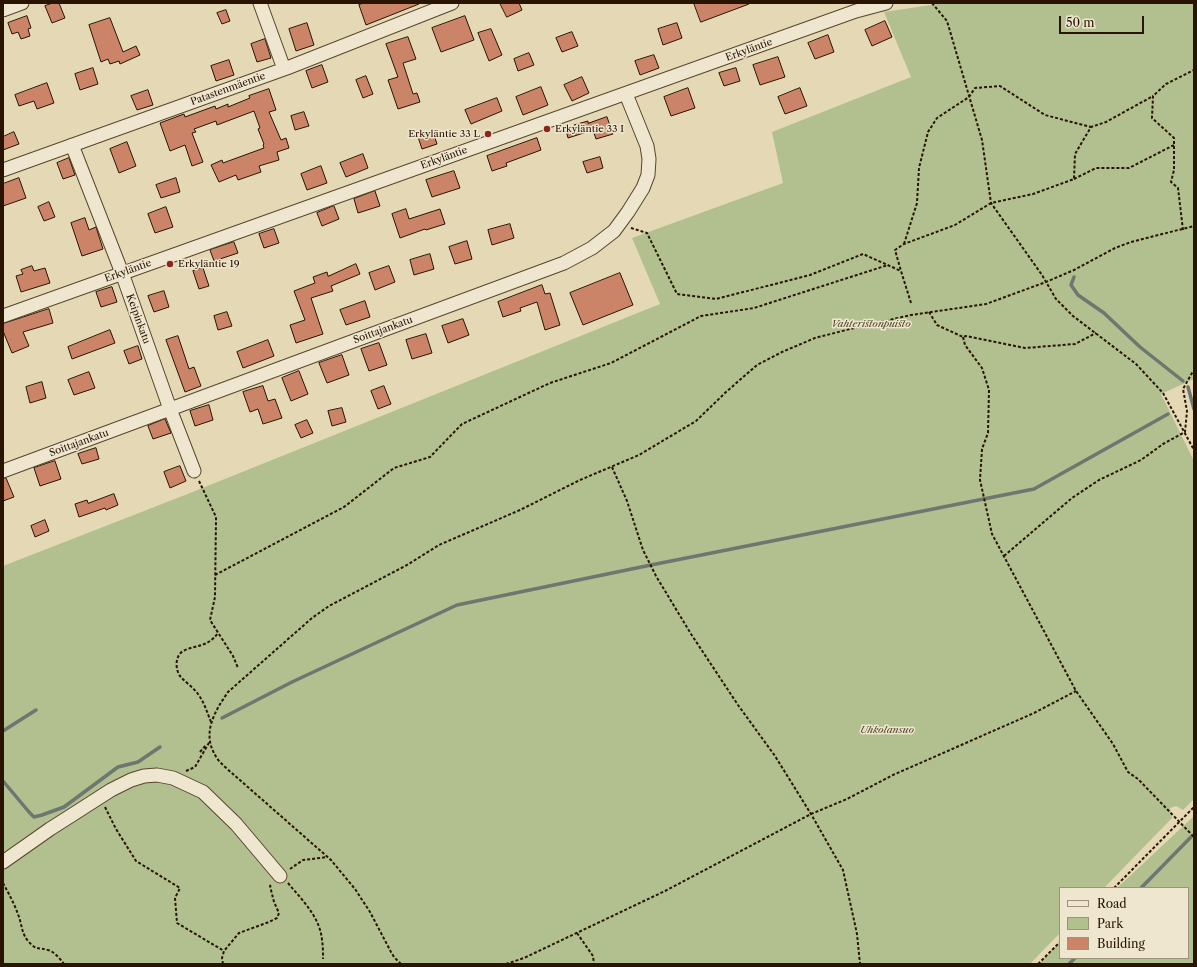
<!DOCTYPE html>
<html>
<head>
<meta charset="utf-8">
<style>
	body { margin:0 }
	#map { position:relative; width:1197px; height:967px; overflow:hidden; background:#e5d9b5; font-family:"Libre Caslon Text",serif }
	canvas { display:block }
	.frame { position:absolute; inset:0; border:4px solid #281401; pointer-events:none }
	.legend { position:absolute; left:1059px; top:887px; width:130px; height:72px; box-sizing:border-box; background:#eee6cf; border:1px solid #9f927d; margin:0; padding:5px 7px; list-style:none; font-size:12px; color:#281401 }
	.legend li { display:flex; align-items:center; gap:8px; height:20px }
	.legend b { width:20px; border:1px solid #9f927d }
	.scale { position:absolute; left:1059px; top:16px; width:85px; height:18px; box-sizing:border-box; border:2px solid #281401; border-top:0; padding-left:5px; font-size:12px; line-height:14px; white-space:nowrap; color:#281401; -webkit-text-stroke:3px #eee6cf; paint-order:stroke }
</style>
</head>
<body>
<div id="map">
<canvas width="1197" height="967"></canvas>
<div class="frame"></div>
<ul class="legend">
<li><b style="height:5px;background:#eee6cf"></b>Road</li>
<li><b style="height:11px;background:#b2c090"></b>Park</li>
<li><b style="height:11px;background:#cb8467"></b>Building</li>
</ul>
<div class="scale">50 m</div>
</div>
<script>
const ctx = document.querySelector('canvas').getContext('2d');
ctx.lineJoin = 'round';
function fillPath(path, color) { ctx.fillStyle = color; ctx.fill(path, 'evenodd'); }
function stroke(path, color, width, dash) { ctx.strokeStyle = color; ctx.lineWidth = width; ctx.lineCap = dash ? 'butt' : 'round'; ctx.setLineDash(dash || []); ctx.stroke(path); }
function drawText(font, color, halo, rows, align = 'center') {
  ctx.font = font + ' "Libre Caslon Text",serif'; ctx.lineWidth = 3; ctx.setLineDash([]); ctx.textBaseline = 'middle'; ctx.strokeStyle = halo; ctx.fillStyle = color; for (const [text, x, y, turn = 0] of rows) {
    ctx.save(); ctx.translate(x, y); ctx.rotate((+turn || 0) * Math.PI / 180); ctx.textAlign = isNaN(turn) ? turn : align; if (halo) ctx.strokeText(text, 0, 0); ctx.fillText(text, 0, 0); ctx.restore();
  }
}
fillPath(new Path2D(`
	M 944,3 L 1194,3 L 1194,379 L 1161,394 L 1194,461 L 1194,799 L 1183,810 L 1176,806 L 1170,808 L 1172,818 L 1104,888 L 1060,888 L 1060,933 L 1030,964 L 3,964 L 3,566 L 185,495 L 660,304 L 632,238 L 783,183 L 772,132 L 911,77 L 884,12 Z
	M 1194,816 L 1194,964 L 1039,964 L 1060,942 L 1060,958 L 1188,958 L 1188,888 L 1117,888 Z`), '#b2c090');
stroke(new Path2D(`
	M 1074,277 L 1071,285 L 1078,295 L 1104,313 L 1140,347 L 1183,381
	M 1188,387 L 1194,409
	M 222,718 L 292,682 L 457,605 L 651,565 L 1034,489 L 1168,414
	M 3,731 L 36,710
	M 3,781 L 29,812 L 34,817 L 42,815 L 64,807 L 118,767 L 138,762 L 160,747
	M 1141,888 L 1191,837
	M 1069,964 L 1075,958`), '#6d766f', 3.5);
const building = new Path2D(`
	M 53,3 L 59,3 L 65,18 L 52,23 L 45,6 Z
	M 364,3 L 419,3 L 419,4 L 366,25 L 359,5 Z
	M 500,3 L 519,3 L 522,10 L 507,17 Z
	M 694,3 L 748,3 L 749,4 L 701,22 Z
	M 226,10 L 230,21 L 222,24 L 217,13 Z
	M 27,16 L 31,28 L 28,29 L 30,36 L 21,39 L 18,32 L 12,34 L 8,23 Z
	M 465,16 L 474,40 L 441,52 L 432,28 Z
	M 110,18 L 123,52 L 136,46 L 140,55 L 120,64 L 119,61 L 110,64 L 108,59 L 101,62 L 89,25 Z
	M 885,21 L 892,37 L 872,46 L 865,30 Z
	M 307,23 L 314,45 L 296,51 L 289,29 Z
	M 677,23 L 682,38 L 663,45 L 658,29 Z
	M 491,29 L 502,55 L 489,61 L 478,33 Z
	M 572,32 L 578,46 L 562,52 L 556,38 Z
	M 828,35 L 834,52 L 815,59 L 808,43 Z
	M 408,37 L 416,59 L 403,63 L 413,94 L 417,93 L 420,102 L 398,109 L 388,80 L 398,77 L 386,44 Z
	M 265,39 L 271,58 L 257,62 L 251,44 Z
	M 529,53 L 534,65 L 518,71 L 514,59 Z
	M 654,55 L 659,68 L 640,75 L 635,61 Z
	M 778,57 L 785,77 L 760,85 L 753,65 Z
	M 229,60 L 234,75 L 216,81 L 211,66 Z
	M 322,65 L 328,82 L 312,88 L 306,71 Z
	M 93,68 L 98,84 L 80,90 L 75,74 Z
	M 736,68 L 740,81 L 724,86 L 719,73 Z
	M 366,76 L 373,94 L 363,98 L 356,80 Z
	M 582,77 L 589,93 L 572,101 L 564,85 Z
	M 47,83 L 54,103 L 37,109 L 34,101 L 19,106 L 15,95 Z
	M 541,87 L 548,105 L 523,115 L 516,97 Z
	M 688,88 L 695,108 L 671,116 L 664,97 Z
	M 800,88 L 807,106 L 785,114 L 778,97 Z
	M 269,89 L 276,110 L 269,112 L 281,140 L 286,138 L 289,148 L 277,152 L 279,160 L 259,166 L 261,172 L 238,180 L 236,175 L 219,182 L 211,165 L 222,160 L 223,163 L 264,148 L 263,145 L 264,144 L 258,129 L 260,128 L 254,111 L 217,125 L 216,121 L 194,129 L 196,132 L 192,133 L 203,162 L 192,166 L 185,145 L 170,151 L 160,123 L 184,114 L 185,117 L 215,106 L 216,109 L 228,104 L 228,107 L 250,98 L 249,96 Z
	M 148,90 L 153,105 L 137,110 L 131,96 Z
	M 497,98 L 502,111 L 471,124 L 465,110 Z
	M 304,112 L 309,126 L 295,130 L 291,116 Z
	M 607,117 L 613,134 L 596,139 L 593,130 L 568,138 L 566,130 L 575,127 L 574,125 L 588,121 L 588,123 Z
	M 14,132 L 19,144 L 3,150 L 3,137 Z
	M 433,132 L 437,144 L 422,149 L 418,137 Z
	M 537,138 L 541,150 L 506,163 L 507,166 L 492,171 L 487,156 Z
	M 127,142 L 136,166 L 119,173 L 110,149 Z
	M 363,154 L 368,168 L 346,177 L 340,163 Z
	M 600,157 L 603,168 L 587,173 L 583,162 Z
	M 69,158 L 75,175 L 63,179 L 57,163 Z
	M 321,166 L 327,183 L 307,190 L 301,174 Z
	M 454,171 L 460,188 L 432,197 L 426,180 Z
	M 19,178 L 26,198 L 3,206 L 3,184 Z
	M 176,178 L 180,192 L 161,198 L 156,185 Z
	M 375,191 L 380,206 L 358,213 L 354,199 Z
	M 49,202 L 55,217 L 44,221 L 38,207 Z
	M 334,206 L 339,219 L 322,226 L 317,213 Z
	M 166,207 L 173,227 L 155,233 L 148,214 Z
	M 406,209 L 409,219 L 440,209 L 445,224 L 426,230 L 425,229 L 400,238 L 392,214 Z
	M 85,218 L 89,230 L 96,227 L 103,249 L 82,256 L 71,223 Z
	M 510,224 L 514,238 L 492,245 L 488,230 Z
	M 274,229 L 279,243 L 264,248 L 259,234 Z
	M 467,241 L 472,259 L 455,264 L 449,247 Z
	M 234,242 L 238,253 L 214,261 L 210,250 Z
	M 430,254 L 434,269 L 414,275 L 410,260 Z
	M 356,264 L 360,274 L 331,286 L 333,291 L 311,298 L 323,334 L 296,343 L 290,325 L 305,320 L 294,291 L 315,283 L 313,277 L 327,272 L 328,276 Z
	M 32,266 L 34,271 L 45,268 L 50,283 L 21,292 L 16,276 L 23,274 L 21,270 Z
	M 389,266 L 395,282 L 375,290 L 369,273 Z
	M 203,268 L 209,286 L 199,289 L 193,271 Z
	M 620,273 L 633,305 L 583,325 L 570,293 Z
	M 542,285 L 545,294 L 550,293 L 560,325 L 545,330 L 537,302 L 520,308 L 521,311 L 503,317 L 498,302 Z
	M 112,287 L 117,302 L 101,307 L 96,292 Z
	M 164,291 L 169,307 L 154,312 L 148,296 Z
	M 365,301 L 370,317 L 346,325 L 340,310 Z
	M 49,309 L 53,323 L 23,332 L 29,346 L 12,353 L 3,331 L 3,324 Z
	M 227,312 L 232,326 L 218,330 L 214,316 Z
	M 463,319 L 469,335 L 448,343 L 442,326 Z
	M 110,330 L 115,343 L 72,359 L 68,347 Z
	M 426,334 L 432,353 L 412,359 L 406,340 Z
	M 178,336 L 189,369 L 194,367 L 201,386 L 185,392 L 166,340 Z
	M 268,340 L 274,356 L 243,368 L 237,352 Z
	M 379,343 L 387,365 L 369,371 L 361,349 Z
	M 138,346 L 142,359 L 129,364 L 124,351 Z
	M 342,355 L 349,375 L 327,383 L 319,363 Z
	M 299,371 L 308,394 L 291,401 L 282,378 Z
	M 89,372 L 95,388 L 74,395 L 68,380 Z
	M 42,382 L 46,398 L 30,403 L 26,387 Z
	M 263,386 L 268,401 L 275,399 L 282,418 L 263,424 L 258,409 L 250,412 L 243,392 Z
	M 384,386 L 391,404 L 378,409 L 371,391 Z
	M 209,405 L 213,420 L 195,426 L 190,411 Z
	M 342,408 L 346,422 L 332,426 L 328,411 Z
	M 165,419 L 171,433 L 153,439 L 148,426 Z
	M 307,420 L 313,433 L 301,438 L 295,425 Z
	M 96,448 L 99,459 L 82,464 L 78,454 Z
	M 55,461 L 61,479 L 40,486 L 34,468 Z
	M 180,466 L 186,481 L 170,488 L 164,472 Z
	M 6,478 L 14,497 L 3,501 L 3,479 Z
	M 114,494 L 118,505 L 106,510 L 105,508 L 79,517 L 75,504 L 87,500 L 88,503 Z
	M 45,520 L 49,531 L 35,537 L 31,526 Z`);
fillPath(building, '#cb8467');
stroke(building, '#281401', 1);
const minor = new Path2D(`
	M 260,3 L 284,69
	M 3,10 L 22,3
	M 72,145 L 122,273 L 170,409 L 194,471
	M 3,170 L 287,68 L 452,3
	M 3,316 L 856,11 L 886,3
	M 3,471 L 564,263 L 592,248 L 614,231 L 628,212 L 643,188 L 648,175 L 649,159 L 647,146 L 626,94
	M 3,862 L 50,829 L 72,815 L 111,790 L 131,780 L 144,776 L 157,775 L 173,778 L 203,792 L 236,824 L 280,876`);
stroke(minor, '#57452e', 15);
stroke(new Path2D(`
	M 932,3 L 947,21 L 982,140 L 991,203 L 1042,275 L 1056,299 L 1073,316 L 1136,364 L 1163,393 L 1194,450
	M 1074,179 L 1096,168 L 1129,168 L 1174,145
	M 631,228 L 647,233 L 677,294 L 716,299 L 810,275 L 863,254 L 901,271
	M 1183,230 L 1178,188 L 1171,182 L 1174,170 L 1174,138 L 1152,118 L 1153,96 L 1166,84 L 1194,70
	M 904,244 L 917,203 L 919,168 L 928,132 L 937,118 L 969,97 L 975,88 L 1000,86 L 1045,115 L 1091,127
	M 911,303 L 901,271 L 895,250 L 904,244 L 955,225 L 991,203 L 1033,194 L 1074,179 L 1075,154 L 1091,127 L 1106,122 L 1153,96
	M 929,312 L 937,325 L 963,337 L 966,336 L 1025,348 L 1075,344 L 1096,333
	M 963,337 L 965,345 L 982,368 L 989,390 L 988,433 L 982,449 L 980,480 L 992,534 L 1076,691 L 1113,744 L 1128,772 L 1138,779 L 1194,837
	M 612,467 L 627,501 L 643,550 L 656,576 L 691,634 L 738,705 L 775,756 L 811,814 L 843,870 L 857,934 L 860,964
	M 199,481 L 216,517 L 215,597 L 210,620 L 233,656 L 238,668
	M 1004,556 L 1072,498 L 1099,480 L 1141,460 L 1163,444 L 1185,432 L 1187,411 L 1183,389 L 1192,373 L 1194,371
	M 215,575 L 344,507 L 394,468 L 430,457 L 462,424 L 550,383 L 611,363 L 701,316 L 754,308 L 888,265
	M 211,722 C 207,712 204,702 198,694 C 193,687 185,682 180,676 C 175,669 175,656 183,651 C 197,644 207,648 218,633
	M 200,752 L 206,745
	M 186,771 L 195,767 L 210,741
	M 105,807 L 116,829 L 136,861 L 180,888 L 175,898 L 177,923 L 224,951
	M 290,869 L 303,860 L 328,857
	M 3,883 C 9,894 15,905 19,917 C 22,926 22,935 29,942 C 37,951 39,947 48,950 C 55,952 60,959 64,964
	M 288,883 C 302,900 320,917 322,940 C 323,946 323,953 323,959
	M 1114,888 L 1194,807
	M 577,933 L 593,956 L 594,964
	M 223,964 L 222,958 L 224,951 L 239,933 L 269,922 L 277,918 L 279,913 L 274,902 L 270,886 L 272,885
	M 401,964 L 394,957 L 391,952 L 370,912 L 355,889 L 331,860 L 233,774 C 228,770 223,765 219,761 C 200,736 213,714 228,692 L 312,618 L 329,606 L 407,565 L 439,545 L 520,510 L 580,480 L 639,455 L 696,421 L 726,392 L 757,365 L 782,352 L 815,338 L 850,329 L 911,315 L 986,304 L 1046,282 L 1074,270 L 1115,248 L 1131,242 L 1194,226
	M 506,964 L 524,958 L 665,891 L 811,814 L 847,799 L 893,775 L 1034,713 L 1076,691
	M 1038,964 L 1060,942`), '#281401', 2, [3, 2]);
stroke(minor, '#eee6cf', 13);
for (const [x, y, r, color] of [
	[547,129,4,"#8f2418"],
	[488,134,4,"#8f2418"],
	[170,264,4,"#8f2418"]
]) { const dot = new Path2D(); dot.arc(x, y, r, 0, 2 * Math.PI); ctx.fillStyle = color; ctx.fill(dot); stroke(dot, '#eee6cf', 1.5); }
drawText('10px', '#281401', '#eee6cf', [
	["Erkyläntie",749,50,-20],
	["Patastenmäentie",228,89,-20],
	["Erkyläntie",444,158,-20],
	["Erkyläntie",128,271,-20],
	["Keipinkatu",138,319,70],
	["Soittajankatu",383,330,-20],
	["Soittajankatu",79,443,-20]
]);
drawText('10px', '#281401', '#eee6cf', [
	["Erkyläntie 33 I",555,129],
	["Erkyläntie 33 L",480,134,"right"],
	["Erkyläntie 19",178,264]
], 'left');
drawText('italic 10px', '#51482c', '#eee6cf', [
	["Vahteristonpuisto",871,324],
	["Uhkolansuo",887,730]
]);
</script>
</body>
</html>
